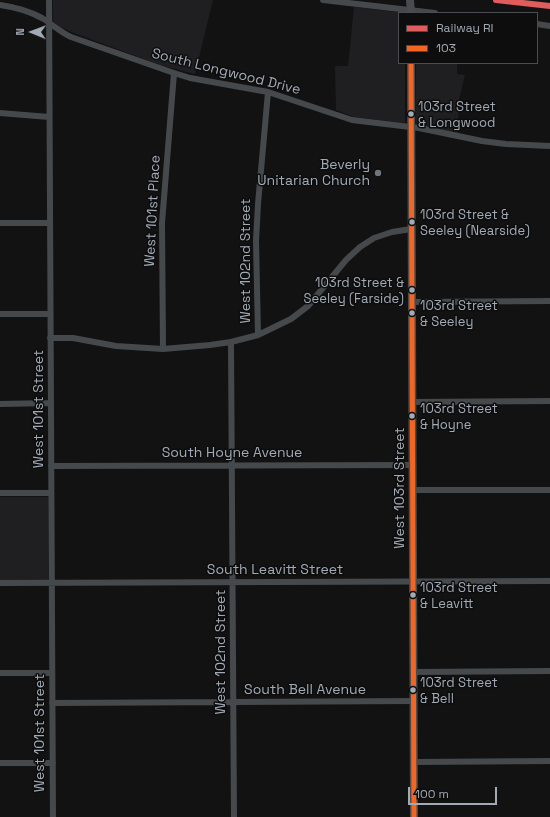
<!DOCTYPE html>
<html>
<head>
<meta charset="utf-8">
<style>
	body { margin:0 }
	#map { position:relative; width:550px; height:817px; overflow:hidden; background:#121213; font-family:"Space Grotesk",sans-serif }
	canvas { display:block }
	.legend { position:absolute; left:398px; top:12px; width:140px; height:52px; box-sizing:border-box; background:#0d0d0e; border:1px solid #494c51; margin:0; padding:5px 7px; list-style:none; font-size:12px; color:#a2abb5 }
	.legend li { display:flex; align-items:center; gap:8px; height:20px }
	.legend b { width:20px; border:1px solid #494c51 }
	.north { position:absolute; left:12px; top:12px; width:40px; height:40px; -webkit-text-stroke:3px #0d0d0e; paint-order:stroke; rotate:271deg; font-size:11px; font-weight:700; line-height:16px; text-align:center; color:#a2abb5 }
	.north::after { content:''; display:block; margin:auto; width:14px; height:18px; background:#a2abb5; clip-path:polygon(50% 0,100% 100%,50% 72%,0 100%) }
	.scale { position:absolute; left:408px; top:787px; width:89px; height:18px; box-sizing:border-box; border:2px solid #a2abb5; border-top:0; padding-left:5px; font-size:12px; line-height:14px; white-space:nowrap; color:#a2abb5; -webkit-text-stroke:3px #0d0d0e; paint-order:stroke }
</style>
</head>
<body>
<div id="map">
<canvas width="550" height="817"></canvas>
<ul class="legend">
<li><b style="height:5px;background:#e15c5c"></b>Railway RI</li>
<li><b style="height:5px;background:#f26522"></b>103</li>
</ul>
<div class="north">N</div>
<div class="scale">100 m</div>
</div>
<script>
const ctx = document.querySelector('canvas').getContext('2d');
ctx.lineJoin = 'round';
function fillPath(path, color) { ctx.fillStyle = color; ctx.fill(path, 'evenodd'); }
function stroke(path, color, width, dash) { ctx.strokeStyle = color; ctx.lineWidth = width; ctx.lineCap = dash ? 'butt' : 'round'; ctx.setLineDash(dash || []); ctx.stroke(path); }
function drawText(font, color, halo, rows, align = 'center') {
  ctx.font = font + ' "Space Grotesk",sans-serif'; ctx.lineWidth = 3; ctx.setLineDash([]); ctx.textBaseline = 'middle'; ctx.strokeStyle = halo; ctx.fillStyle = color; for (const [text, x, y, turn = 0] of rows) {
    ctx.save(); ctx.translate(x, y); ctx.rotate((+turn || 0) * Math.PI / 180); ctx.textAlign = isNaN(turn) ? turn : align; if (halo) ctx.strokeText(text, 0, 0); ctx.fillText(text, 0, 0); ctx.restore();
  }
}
fillPath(new Path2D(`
	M 53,0 L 213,0 L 195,74 L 160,65 L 74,33 L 60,27 L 54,22 L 53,19 Z
	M 354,7 L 405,13 L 399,13 L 399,63 L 405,63 L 405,123 L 354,117 L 336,110 L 335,66 L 348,66 Z
	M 416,63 L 457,63 L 457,74 L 465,75 L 458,104 L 459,134 L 416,127 Z
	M 0,497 L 48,497 L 48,580 L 0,580 Z`), '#1f1f21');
stroke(new Path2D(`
	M 49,0 L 53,817
	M 323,0 L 435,13
	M 0,5 C 14,7 29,11 42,18 C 52,24 60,32 71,37 L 174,73 L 190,78 L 268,92 L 352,120 L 419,128 L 482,141 L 506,144 L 550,146
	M 537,24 L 550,26
	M 0,113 L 49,117
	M 0,223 L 50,223
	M 412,302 L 550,301
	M 0,314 L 50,314
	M 258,335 L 256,241 L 258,204 L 268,92
	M 50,338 L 73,338 L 116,346 L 163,349 L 210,345 L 231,342 L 258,335 L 291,319 L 308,306 L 346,260 L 360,247 L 374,238 L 392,232 L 411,229
	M 231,342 L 234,817
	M 163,349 L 162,223 L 174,73
	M 412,402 L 550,401
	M 0,404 L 51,403
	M 51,466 L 413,465
	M 413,490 L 550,490
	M 0,493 L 51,493
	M 0,583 L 550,581
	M 414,672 L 550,671
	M 0,673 L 52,673
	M 52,703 L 414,701
	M 414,762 L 550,761
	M 0,763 L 53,763`), '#46494c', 6);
stroke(new Path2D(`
	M 410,0 L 411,13
	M 411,63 L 414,817`), '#494b4d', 8);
stroke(new Path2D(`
	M 411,63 L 414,817`), '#f26522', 5);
stroke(new Path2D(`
	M 496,0 L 550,6`), '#e15c5c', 6);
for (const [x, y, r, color] of [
	[411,114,3.5,"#a2abb5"],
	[378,173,4,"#70757c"],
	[412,222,3.5,"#a2abb5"],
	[412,290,3.5,"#a2abb5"],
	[412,313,3.5,"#a2abb5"],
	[412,416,3.5,"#a2abb5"],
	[413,595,3.5,"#a2abb5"],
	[413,690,3.5,"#a2abb5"]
]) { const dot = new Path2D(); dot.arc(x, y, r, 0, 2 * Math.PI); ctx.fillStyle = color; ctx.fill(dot); stroke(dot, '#0d0d0e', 1.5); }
drawText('13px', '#a2abb5', '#0d0d0e', [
	["103rd Street",418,107],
	["& Longwood",418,123],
	["103rd Street &",420,215],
	["Seeley (Nearside)",420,231],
	["103rd Street &",404,283,"right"],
	["Seeley (Farside)",404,299,"right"],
	["103rd Street",420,306],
	["& Seeley",420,322],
	["103rd Street",420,409],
	["& Hoyne",420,425],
	["103rd Street",420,588],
	["& Leavitt",420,604],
	["103rd Street",420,683],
	["& Bell",420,699]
], 'left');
drawText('14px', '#a2abb5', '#0d0d0e', [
	["South Longwood Drive",226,72,14],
	["West 101st Place",153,211,-87],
	["West 102nd Street",246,261,-90],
	["West 101st Street",39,409,-90],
	["South Hoyne Avenue",232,453],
	["West 103rd Street",400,488,-90],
	["South Leavitt Street",275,570],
	["West 102nd Street",221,652,-90],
	["South Bell Avenue",305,690],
	["West 101st Street",40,733,-90]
]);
drawText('14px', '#a2abb5', '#0d0d0e', [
	["Beverly",370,165],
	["Unitarian Church",370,181]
], 'right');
</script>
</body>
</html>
